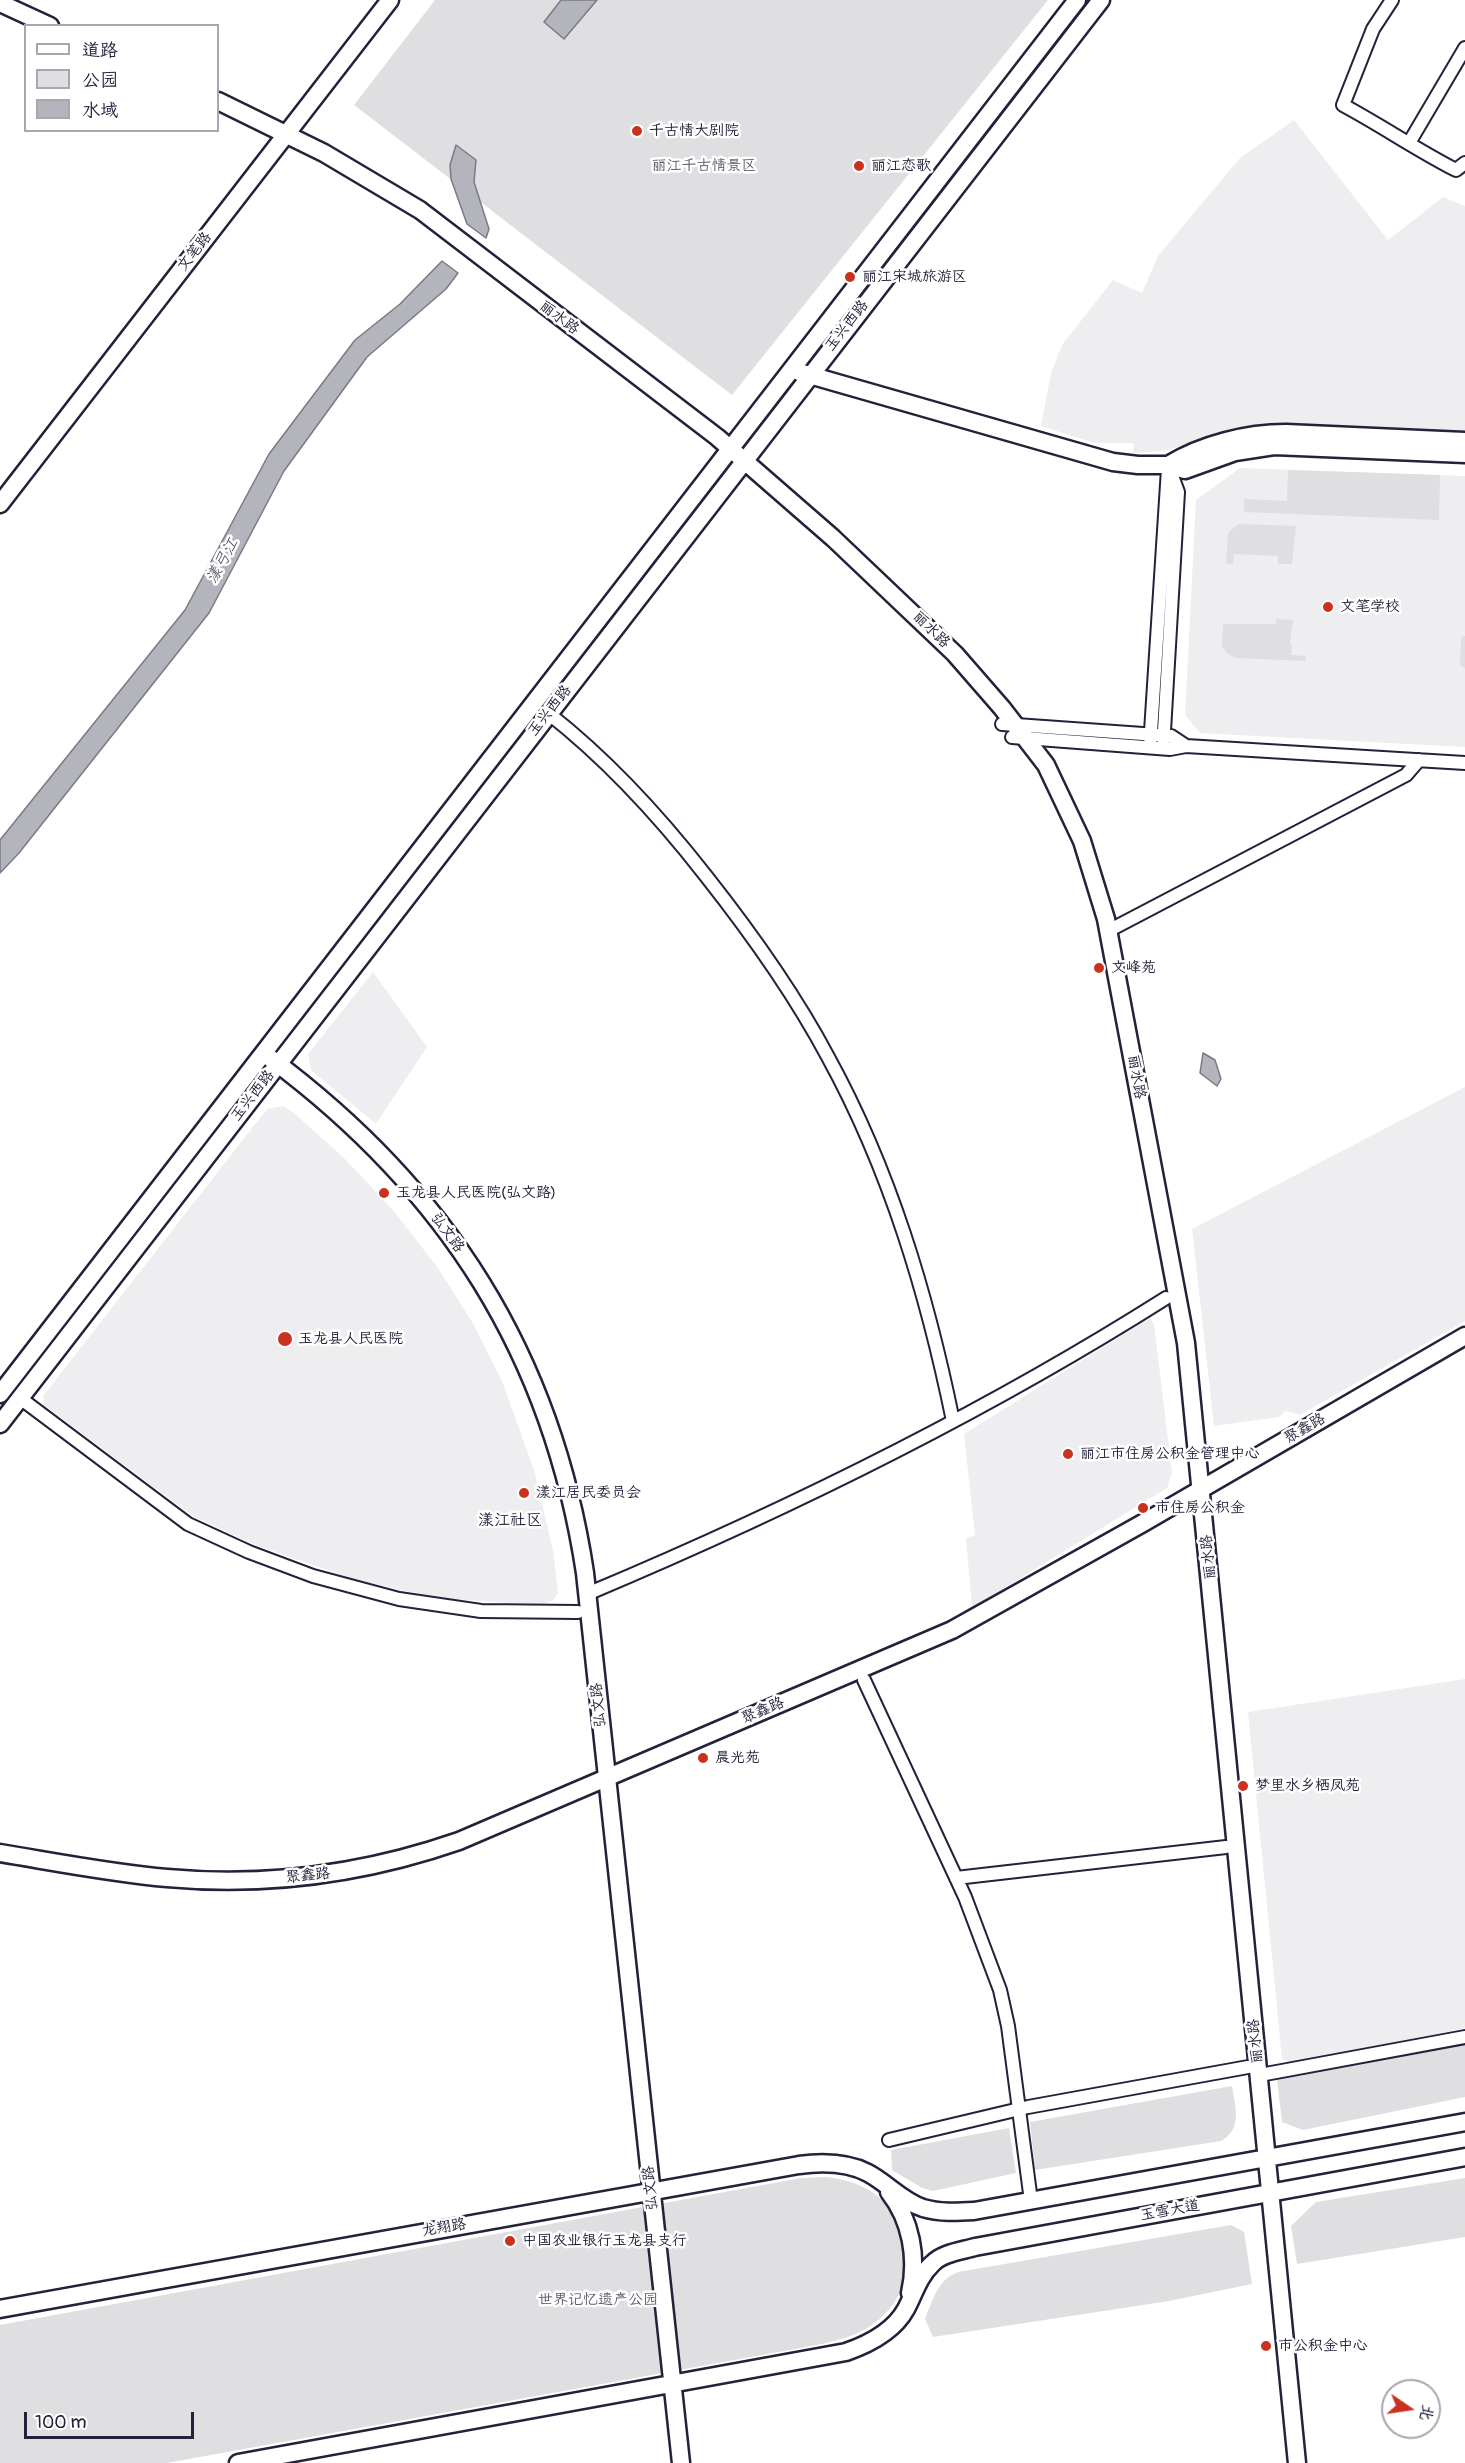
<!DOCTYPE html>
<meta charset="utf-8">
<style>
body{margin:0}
#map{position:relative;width:1465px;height:2463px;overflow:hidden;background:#fff;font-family:Pangolin,"LXGW WenKai TC",sans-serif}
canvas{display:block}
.legend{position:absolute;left:24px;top:24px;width:195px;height:108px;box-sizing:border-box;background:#fff;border:2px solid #a7a7b1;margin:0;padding:8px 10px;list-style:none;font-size:18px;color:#22223b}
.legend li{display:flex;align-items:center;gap:12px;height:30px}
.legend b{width:30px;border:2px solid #a7a7b1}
.north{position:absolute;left:1381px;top:2379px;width:60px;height:60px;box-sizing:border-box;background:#fff;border:2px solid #a7a7b1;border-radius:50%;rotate:103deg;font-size:16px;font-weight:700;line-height:24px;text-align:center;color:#22223b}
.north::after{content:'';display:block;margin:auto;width:21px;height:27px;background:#c8321e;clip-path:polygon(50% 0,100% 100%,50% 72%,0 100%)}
.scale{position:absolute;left:24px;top:2412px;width:170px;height:27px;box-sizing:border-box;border:3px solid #22223b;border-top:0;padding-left:8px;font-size:18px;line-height:21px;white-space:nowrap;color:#22223b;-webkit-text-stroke:4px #fff;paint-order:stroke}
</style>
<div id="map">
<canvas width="1465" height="2463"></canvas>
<ul class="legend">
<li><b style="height:8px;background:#fff"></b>道路</li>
<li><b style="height:16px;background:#dfdfe2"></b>公园</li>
<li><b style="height:16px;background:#b4b4bc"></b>水域</li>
</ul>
<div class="north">北</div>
<div class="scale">100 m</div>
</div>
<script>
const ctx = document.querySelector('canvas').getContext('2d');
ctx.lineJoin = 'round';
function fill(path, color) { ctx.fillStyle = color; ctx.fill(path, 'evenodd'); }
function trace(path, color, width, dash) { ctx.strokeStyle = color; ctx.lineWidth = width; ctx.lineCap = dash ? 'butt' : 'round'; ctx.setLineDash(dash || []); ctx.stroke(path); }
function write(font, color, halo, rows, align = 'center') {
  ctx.font = font + ' Pangolin,"LXGW WenKai TC",sans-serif'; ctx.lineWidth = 5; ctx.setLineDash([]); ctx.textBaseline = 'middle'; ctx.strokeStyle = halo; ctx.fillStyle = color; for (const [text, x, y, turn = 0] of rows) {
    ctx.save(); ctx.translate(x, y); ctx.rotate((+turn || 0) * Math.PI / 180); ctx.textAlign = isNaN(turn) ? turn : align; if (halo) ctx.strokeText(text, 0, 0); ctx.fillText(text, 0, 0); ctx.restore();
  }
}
const built = new Path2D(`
 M1294,120L1388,240L1443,197L1465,206V433L1257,424L1164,451L1133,453L1134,443H1094L1041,426L1051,373L1062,345L1113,280L1142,293L1158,256L1240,158Z
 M1240,468L1465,476V747L1200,733L1185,715L1196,500Z
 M373,972L427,1047L376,1124L311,1070L308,1054Z
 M1465,1087V1321L1300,1415L1286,1411L1279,1417L1214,1426L1192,1229Z
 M283,1106L294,1113L343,1157L393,1210L438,1268L474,1325L502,1381L534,1470L553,1550L558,1593L554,1600L543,1604L509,1603L455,1599L404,1591L347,1577L253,1544L193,1516L44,1405L43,1396L267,1109Z
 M1150,1318L1154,1324L1172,1473L1167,1488L972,1608L966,1538L975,1535L964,1434Z
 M1465,1679V2028L1291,2063L1282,2059L1248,1712Z`);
const green = new Path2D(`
 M435,0H1048L732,395L354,105Z
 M1288,470L1440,475L1439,520L1244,512V499L1287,501Z
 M1238,524L1296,526L1292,564H1278V556L1234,554L1233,564H1226L1228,533Z
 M1276,619L1293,620L1290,644H1292L1291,655L1306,656V661L1236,658L1228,654L1222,647L1223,624H1276Z
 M1463,636H1465V668L1460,665L1461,639Z
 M1465,2044V2097L1303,2130L1282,2122L1277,2079Z
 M1232,2086C1235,2106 1243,2129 1221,2141L1035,2170L1030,2122Z
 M1009,2128L1016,2173L933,2191L922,2188L892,2170L891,2150Z
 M825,2177C844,2179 860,2183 876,2195C892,2207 898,2221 903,2241C904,2248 907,2256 907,2263C908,2285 893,2309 876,2322C859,2336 838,2340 817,2345L167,2463H0V2325L801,2178Z
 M1465,2178V2237L1297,2264L1291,2226L1316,2202Z
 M1231,2225L1244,2232L1252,2284L1169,2301L933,2337L925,2319C933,2300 937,2280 958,2272Z`);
const water = new Path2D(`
 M561,0H597L564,39L544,22Z
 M456,145L476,160L474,182L489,229L486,238L467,224L451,179L450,165Z
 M442,261L458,273L446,289L367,357L284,471L209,613L19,853L0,873V840L185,610L269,454L355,340L400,304Z
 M1203,1053L1215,1060L1221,1079L1217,1086L1200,1073Z`);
const street = new Path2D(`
 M1392,0L1373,29L1343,105C1382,126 1417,150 1456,170L1465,163
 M1409,143L1465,48
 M548,713C608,760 660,817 706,876C751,933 794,993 828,1057C890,1170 927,1294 953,1421
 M1002,724L1171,736L1186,746
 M1012,737L1170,749L1186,746L1465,763
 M1150,747L1168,469
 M1163,748L1178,492L1168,465
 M1108,931L1406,775L1419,760
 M20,1398L188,1524L249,1552L313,1576L399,1599L481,1611L578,1612
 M587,1594C787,1510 983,1414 1166,1298
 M864,1680L965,1897L1000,1990L1008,2026L1031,2201
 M956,1878L1226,1847
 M1260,2075L1465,2037
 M889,2140L1028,2107L1248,2067`);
const secondary = new Path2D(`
 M0,3L50,26
 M218,101L324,153L420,210L717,437L833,538L955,654L1002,708L1046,765L1082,841L1106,919L1186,1343L1297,2463
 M799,372L1113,462L1138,465H1168L1185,470L1235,452L1274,446L1465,454
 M1168,465C1202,444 1247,433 1286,433L1465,441
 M0,504L390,0
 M270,1058C447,1190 552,1354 585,1573L681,2463
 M0,1394L1077,0
 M0,1424L1101,0
 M0,1853C55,1862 111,1873 167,1878C267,1887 364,1874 459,1841L952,1630L1143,1523L1465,1336
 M889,2192C911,2220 918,2258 910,2293
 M0,2309L799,2165C822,2162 847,2162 868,2173C887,2183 902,2201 923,2208C940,2213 957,2212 974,2211L1465,2122
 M238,2463L846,2352C869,2344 894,2331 906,2309C914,2294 919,2276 932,2264C942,2253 961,2251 975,2247L1465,2157`);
const markers = [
 [637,131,6,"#c8321e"],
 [859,166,6,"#c8321e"],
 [850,277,6,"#c8321e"],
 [1328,607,6,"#c8321e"],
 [1099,968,6,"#c8321e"],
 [384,1193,6,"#c8321e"],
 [285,1339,8,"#c8321e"],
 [1068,1454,6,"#c8321e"],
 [524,1493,6,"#c8321e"],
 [1143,1508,6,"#c8321e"],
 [703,1758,6,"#c8321e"],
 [1243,1786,6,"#c8321e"],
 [510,2241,6,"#c8321e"],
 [1266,2346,6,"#c8321e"]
];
const poiNames = [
 ["千古情大剧院",649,131],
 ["丽江恋歌",871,166],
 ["丽江宋城旅游区",862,277],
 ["文笔学校",1340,607],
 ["文峰苑",1111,968],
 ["玉龙县人民医院(弘文路)",396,1193],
 ["玉龙县人民医院",298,1339],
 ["丽江市住房公积金管理中心",1080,1454],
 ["漾江居民委员会",536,1493],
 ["市住房公积金",1155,1508],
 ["晨光苑",715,1758],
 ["梦里水乡栖凤苑",1255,1786],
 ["中国农业银行玉龙县支行",522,2241],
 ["市公积金中心",1278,2346]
];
const parkNames = [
 ["丽江千古情景区",704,166],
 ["世界记忆遗产公园",598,2300]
];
const streetNames = [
 ["文笔路",195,252,-52],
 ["丽水路",559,318,37],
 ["玉兴西路",847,326,-52],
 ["丽水路",931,630,44],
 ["玉兴西路",550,711,-52],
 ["丽水路",1136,1077,80],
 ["玉兴西路",253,1096,-52],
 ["弘文路",447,1233,53],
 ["聚鑫路",1305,1429,-30],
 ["丽水路",1209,1557,-96],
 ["弘文路",599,1705,-96],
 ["聚鑫路",763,1711,-23],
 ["聚鑫路",308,1876,-6],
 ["丽水路",1256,2041,-96],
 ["弘文路",651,2188,-96],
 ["玉雪大道",1170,2211,-10],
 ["龙翔路",444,2228,-10]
];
const waterNames = [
 ["漾弓江",223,561,-61]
];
const neighbourhoodNames = [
 ["漾江社区",510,1521]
];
fill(built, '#eeeef1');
fill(green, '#dfdfe2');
fill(water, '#b4b4bc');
trace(water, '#7a7a88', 1.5);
trace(street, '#22223b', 16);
trace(secondary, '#22223b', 21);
trace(street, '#fff', 12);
trace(secondary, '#fff', 16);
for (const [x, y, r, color] of markers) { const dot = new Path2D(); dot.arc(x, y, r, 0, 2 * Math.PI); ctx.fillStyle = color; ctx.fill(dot); trace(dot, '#fff', 2); }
write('15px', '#22223b', '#fff', poiNames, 'left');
write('15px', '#5b5b6d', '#fff', parkNames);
write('15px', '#22223b', '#fff', streetNames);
write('italic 16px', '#5c5c6f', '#fff', waterNames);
write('16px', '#22223b', '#fff', neighbourhoodNames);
</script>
